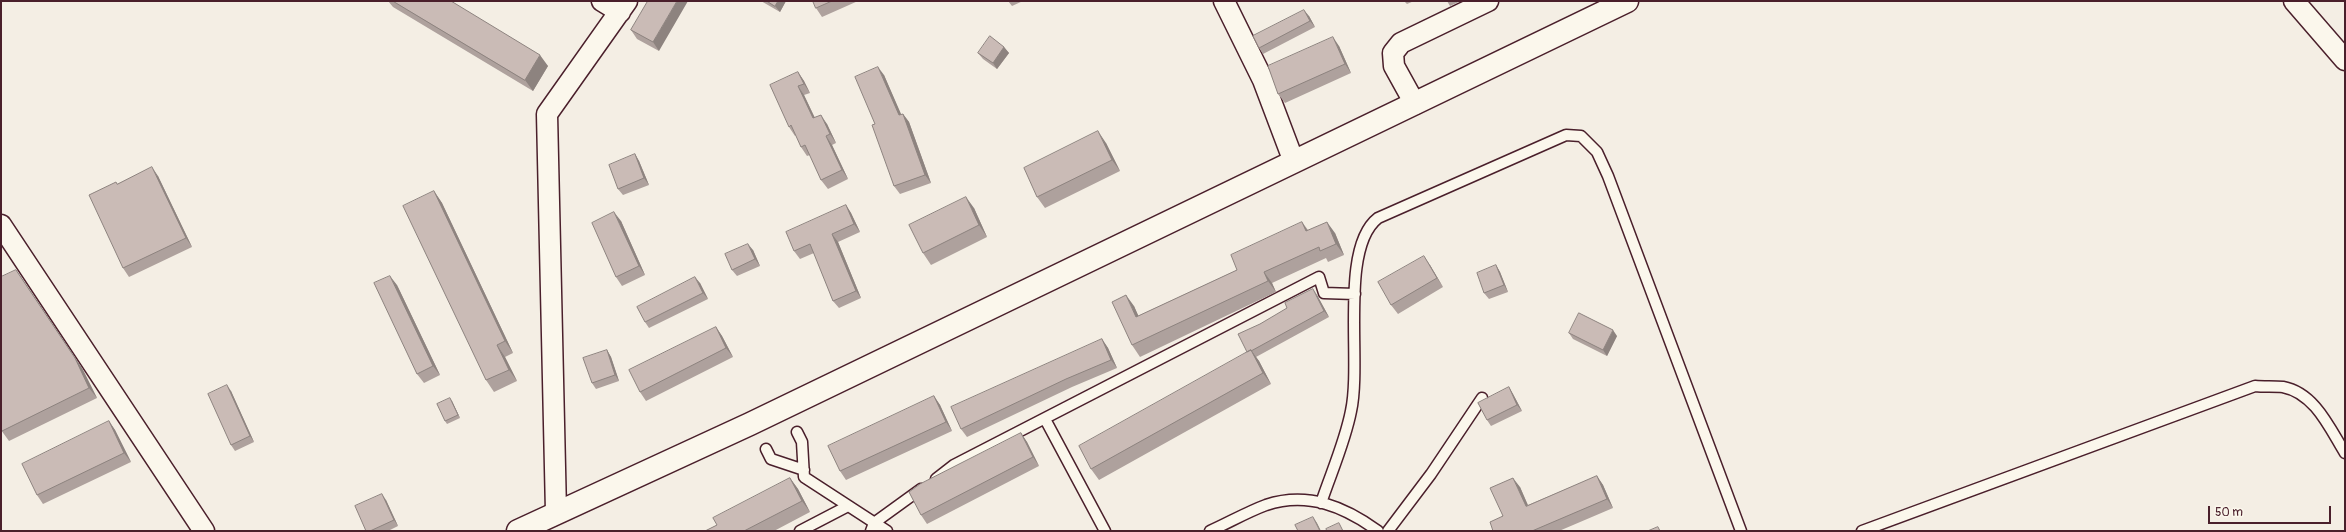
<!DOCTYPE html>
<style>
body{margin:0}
#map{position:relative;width:2346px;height:532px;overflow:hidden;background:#f4eee4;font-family:Pangolin,sans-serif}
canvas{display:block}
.frame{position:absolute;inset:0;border:2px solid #4a1f2b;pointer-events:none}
.scale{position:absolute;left:2208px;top:506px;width:123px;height:18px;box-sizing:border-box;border:2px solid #4a1f2b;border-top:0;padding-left:5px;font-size:12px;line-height:14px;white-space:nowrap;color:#4a1f2b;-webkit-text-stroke:3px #fbf7ec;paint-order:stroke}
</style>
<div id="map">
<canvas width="2346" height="532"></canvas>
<div class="frame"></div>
<div class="scale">50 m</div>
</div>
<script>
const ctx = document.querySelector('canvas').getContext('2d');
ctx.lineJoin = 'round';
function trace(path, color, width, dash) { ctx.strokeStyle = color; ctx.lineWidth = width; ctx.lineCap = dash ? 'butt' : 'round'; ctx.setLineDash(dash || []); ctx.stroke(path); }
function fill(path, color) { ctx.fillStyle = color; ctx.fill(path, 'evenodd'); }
const lane = new Path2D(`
 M1045,419L1105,531
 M797,432L802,442L804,477L887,531
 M766,449L771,459L804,470
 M936,479L954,465L1319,277L1324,293L1355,294
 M1321,503C1331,473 1345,442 1351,411C1362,361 1339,248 1378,218L1566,135L1581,136L1597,152L1608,176L1741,531
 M800,531L848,506
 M871,531L874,523L921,489
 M1210,531C1228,523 1247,512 1266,505C1308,491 1345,507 1378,531
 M1388,531L1431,474L1482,398
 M1862,531L2255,386C2264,387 2274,386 2283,387C2315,393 2330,429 2345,453`);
const street = new Path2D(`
 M602,1L620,12
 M1224,1L1263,80L1294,162
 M2294,1L2345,60
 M1415,104L1394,66L1393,53L1401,43L1488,1
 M1,225L204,531
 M556,512L547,114L627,1`);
const secondary = new Path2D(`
 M518,531L750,424L1627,1`);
const wall = new Path2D(`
 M388,1H451L548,66L533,91L393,7Z
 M648,1L659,51L637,39L631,30Z
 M761,1H786L780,12Z
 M813,1H858L822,17L816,8Z
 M1008,1H1023L1012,6Z
 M1404,1H1414L1407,4Z
 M1447,1H1461L1450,6Z
 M1309,16L1315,27L1263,54L1259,48Z
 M1339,46L1351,73L1285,103L1278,94Z
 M1004,47L1009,53L997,69L983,59L978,53Z
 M798,72L804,81L810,93L804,95L815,118L827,124L836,143L832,145L848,179L828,189L821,180L810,155L807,156L801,147L796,135L795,136L789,127Z
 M884,75L901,115L903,114L909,122L931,183L900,194L894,186L875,124Z
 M1106,143L1120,171L1045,208L1037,197Z
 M635,154L639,161L649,185L623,195L618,189Z
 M158,176L192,247L129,277L123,268L117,184Z
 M434,191L442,203L513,353L505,357L517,381L494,392L486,380Z
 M846,205L851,213L860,232L838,242L861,298L839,308L833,301L814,253L800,259L794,251Z
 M974,208L987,237L931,265L923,253Z
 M621,221L645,275L622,286L616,277Z
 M1302,222L1308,230L1335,233L1344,255L1328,262L1326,258L1272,283L1276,292L1140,357L1132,345L1134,306L1138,316L1237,270Z
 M753,250L760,266L737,276L732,270Z
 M1430,265L1443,287L1398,314L1391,305Z
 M1496,265L1500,272L1508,292L1489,299L1484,293Z
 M16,270L82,368L97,398L9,441L1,430Z
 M700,283L708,299L649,328L645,322Z
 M397,285L440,375L424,383L417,374Z
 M1317,295L1329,317L1256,357L1259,361L1271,384L1099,480L1091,469L1247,352L1260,324Z
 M716,327L722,336L733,357L646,401L640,392Z
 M1569,333L1617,336L1607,356L1573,339Z
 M1102,339L1108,348L1117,368L1072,387L967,437L961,429Z
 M607,350L611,357L619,381L596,389L592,383Z
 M1509,387L1513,394L1522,411L1491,426L1487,420Z
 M231,391L254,442L235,451L231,445Z
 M934,396L940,405L952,431L846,480L840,471Z
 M452,401L460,418L447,424L445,421Z
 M109,421L115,430L131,462L43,504L37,495Z
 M1021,433L1027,442L1039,466L927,524L921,515Z
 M1597,476L1603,485L1613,508L1559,531H1493L1520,487L1528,505Z
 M790,478L798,489L810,512L774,531H705L717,525Z
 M386,500L398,526L388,531H366Z`);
const shadedWall = new Path2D(`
 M677,1H688L659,51L653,42Z
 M778,1H786L780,12L775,6Z
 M1304,10L1309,16L1315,27L1310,21Z
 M1333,37L1339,46L1351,73L1345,64Z
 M1004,47L1009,53L997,69L993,63Z
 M540,55L548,66L533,91L525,80Z
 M878,67L884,75L905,123L899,115Z
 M798,72L804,81L810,93L804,84Z
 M798,86L804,95L819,127L813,118Z
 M903,114L909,122L931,183L925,175Z
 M821,115L827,124L836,143L830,134Z
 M1098,131L1106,143L1120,171L1112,160Z
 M826,136L832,145L848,179L842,170Z
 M635,154L639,161L649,185L644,178Z
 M152,167L158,176L192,247L186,238Z
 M434,191L442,203L513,353L505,341Z
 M966,197L974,208L987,237L979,225Z
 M846,205L851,213L860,232L854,224Z
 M614,212L621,221L645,275L639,266Z
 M1302,222L1309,233L1306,231Z
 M1327,222L1335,233L1344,255L1336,244Z
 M832,234L838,242L861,298L856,291Z
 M748,244L753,250L760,266L755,259Z
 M1424,256L1430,265L1443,287L1437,278Z
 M1496,265L1500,272L1508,292L1504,285Z
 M16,270L82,368L97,398L89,388Z
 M1264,272L1272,283L1276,292L1268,281Z
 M390,276L397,285L440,375L433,366Z
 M695,277L700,283L708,299L703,293Z
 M1313,289L1317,295L1329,317L1324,311Z
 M1126,295L1134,306L1144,328L1136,317Z
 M716,327L722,336L733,357L726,348Z
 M1613,330L1617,336L1607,356L1603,350Z
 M1102,339L1108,348L1117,368L1111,360Z
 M497,345L505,357L517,381L509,370Z
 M607,350L611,357L619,381L615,375Z
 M1251,350L1259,361L1271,384L1263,373Z
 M227,385L231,391L254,442L250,436Z
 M1509,387L1513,394L1522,411L1517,405Z
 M934,396L940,405L952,431L946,422Z
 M450,398L452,401L460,418L458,415Z
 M109,421L115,430L131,462L124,453Z
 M1021,433L1027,442L1039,466L1033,457Z
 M1597,476L1603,485L1613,508L1607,499Z
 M790,478L798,489L810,512L802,501Z
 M1513,478L1520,487L1532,515L1526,506Z
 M382,494L386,500L398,526L394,520Z
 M1313,517L1317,523L1321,531H1320Z`);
const building = new Path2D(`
 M393,1H451L540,55L525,80Z
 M648,1H677L653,42L631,30Z
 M767,1H778L775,6Z
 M813,1H832L816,8Z
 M1304,10L1310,21L1259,48L1253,36Z
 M990,36L1004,47L993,63L978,53Z
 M1333,37L1345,64L1278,94L1268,66Z
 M878,67L899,115L903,114L925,175L894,186L872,125L875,124L855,77Z
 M798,72L804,84L798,86L813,118L821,115L830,134L826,136L842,170L821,180L805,145L801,147L791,125L789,127L770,85Z
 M1098,131L1112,160L1037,197L1024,168Z
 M635,154L644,178L618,189L609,165Z
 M152,167L186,238L123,268L89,195L116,182L117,184Z
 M434,191L505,341L497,345L509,370L486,380L403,206Z
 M966,197L979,225L923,253L909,225Z
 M846,205L854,224L832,234L856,291L833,301L810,244L794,251L786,232Z
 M614,212L639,266L616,277L592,223Z
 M1302,222L1306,231L1327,222L1336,244L1320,251L1319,247L1264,272L1268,281L1132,345L1112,302L1126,295L1136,317L1237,270L1231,255Z
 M748,244L755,259L732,270L725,254Z
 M1424,256L1437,278L1391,305L1378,282Z
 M1496,265L1504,285L1484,293L1477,273Z
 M16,270L75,358L89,388L2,431L1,430V277Z
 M390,276L433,366L417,374L374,283Z
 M695,277L703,293L645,322L637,307Z
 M1313,289L1324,311L1251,351V350L1247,352L1238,334L1260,324L1287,308L1285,303Z
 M1579,313L1613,330L1603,350L1569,333Z
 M716,327L726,348L640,392L629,370Z
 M1102,339L1111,360L1066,379L961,429L951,407Z
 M607,350L615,375L592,383L583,358Z
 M1251,350L1263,373L1091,469L1079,446Z
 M227,385L250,436L231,445L208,394Z
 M1509,387L1517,405L1487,420L1478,403Z
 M934,396L946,422L840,471L828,446Z
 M450,398L458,415L445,421L437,404Z
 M109,421L124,453L37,495L22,464Z
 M1021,433L1033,457L921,515L909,492L920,484Z
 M1597,476L1607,499L1532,531H1493L1490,522L1503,516L1490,488L1513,478L1526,506Z
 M790,478L802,501L744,531H705L717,525L713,518Z
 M382,494L394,520L370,531H366L355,506Z
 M1313,517L1320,531H1298L1295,525Z
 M1339,523L1343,531H1327L1326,529Z
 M1658,527L1660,531H1648Z`);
trace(lane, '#4a1f2b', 13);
trace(street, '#4a1f2b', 23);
trace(secondary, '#4a1f2b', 25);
trace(lane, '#fbf7ec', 10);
trace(street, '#fbf7ec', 20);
trace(secondary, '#fbf7ec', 22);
fill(wall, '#aea19d');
fill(shadedWall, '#8d837f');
fill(building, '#cabbb6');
trace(building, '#8d837f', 1);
</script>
